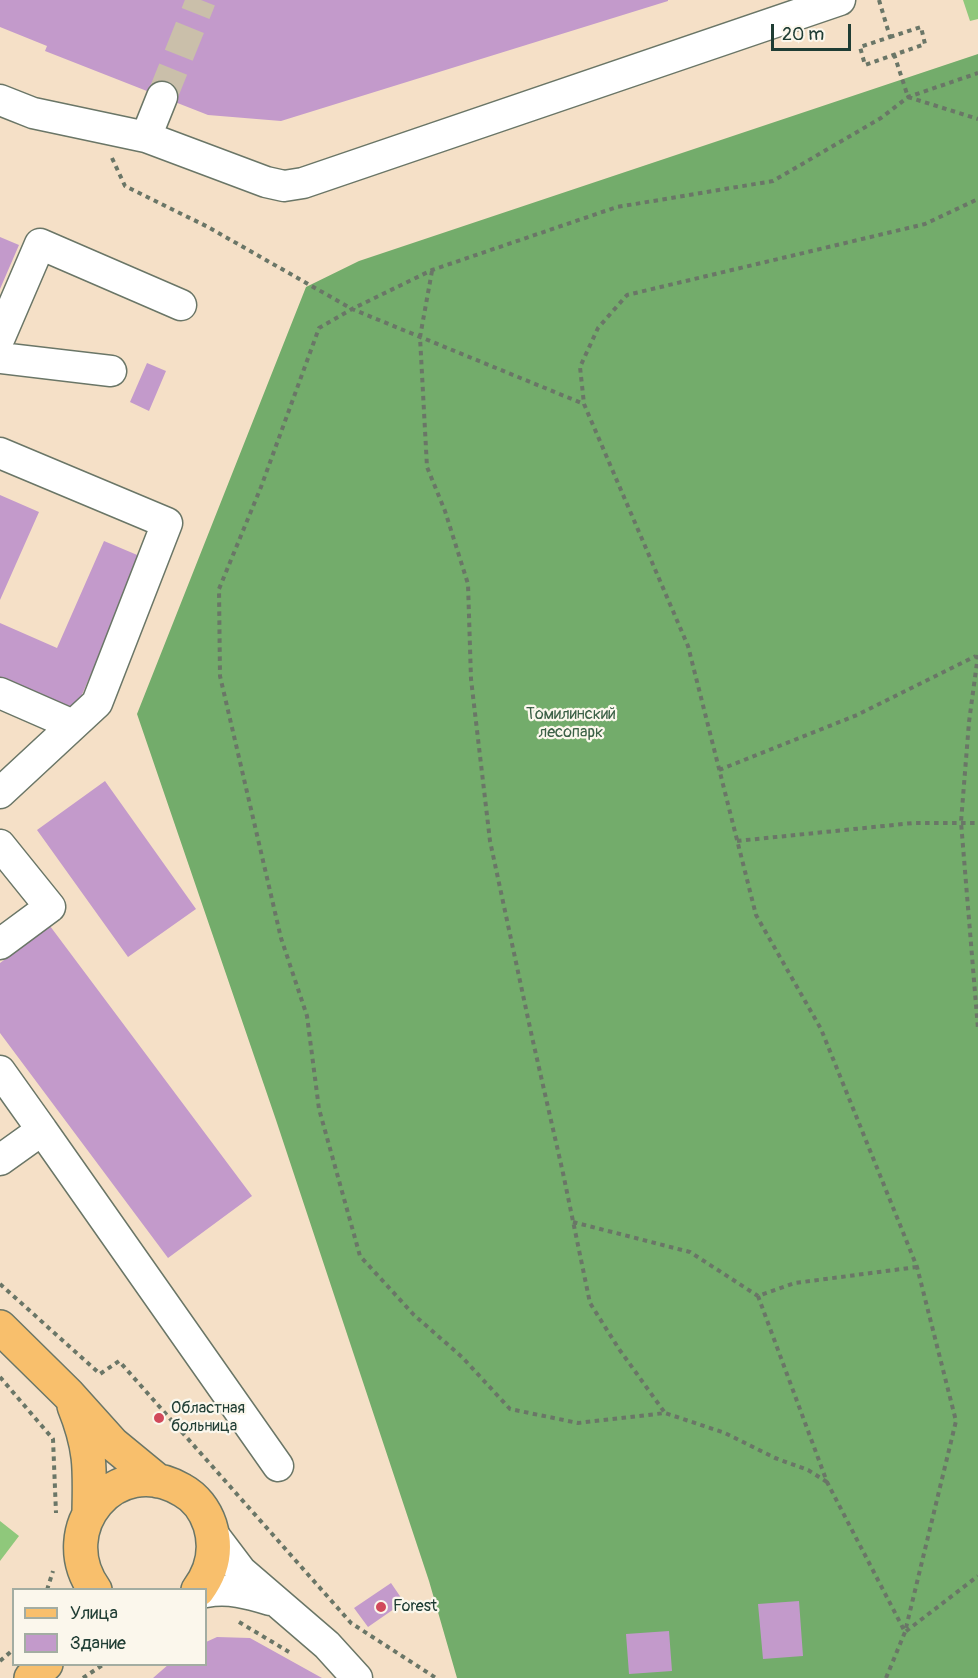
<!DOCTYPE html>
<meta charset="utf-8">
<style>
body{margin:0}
#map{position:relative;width:978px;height:1678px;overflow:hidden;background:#f5e0c7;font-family:Pangolin,sans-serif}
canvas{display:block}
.legend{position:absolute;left:12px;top:1588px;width:195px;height:78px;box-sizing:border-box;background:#fbf7ec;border:2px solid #a3ada2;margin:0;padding:8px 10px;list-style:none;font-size:18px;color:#1f3d34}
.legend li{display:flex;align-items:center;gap:12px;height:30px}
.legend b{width:30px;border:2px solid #a3ada2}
.scale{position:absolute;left:771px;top:24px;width:80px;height:27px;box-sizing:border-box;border:3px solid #1f3d34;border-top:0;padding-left:8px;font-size:18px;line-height:21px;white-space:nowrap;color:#1f3d34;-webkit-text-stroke:4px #fbf7ec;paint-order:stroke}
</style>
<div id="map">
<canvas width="978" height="1678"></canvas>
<ul class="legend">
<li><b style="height:8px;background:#f8bf6c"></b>Улица</li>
<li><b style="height:16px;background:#c39acb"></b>Здание</li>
</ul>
<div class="scale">20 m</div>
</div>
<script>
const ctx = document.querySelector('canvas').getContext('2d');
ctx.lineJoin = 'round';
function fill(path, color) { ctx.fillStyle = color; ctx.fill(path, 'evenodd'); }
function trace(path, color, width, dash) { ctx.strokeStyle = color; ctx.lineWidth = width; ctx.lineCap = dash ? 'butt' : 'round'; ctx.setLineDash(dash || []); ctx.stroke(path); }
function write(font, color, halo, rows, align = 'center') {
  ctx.font = font + ' Pangolin,sans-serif'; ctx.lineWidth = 4.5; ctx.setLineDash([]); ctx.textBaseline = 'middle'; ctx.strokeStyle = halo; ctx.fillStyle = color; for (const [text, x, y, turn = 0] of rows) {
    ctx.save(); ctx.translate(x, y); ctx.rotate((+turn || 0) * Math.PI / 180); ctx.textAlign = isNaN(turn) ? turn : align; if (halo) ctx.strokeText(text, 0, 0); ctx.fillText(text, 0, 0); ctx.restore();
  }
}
const green = new Path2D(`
 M963,0H978V19L970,21Z
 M0,1521L19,1536L0,1561Z`);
const forest = new Path2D(`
 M978,54V1678H457L429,1581L276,1120L137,714L306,287L359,261Z`);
const building = new Path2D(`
 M0,0H668V1L281,121L208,115L45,51L47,46L0,27Z
 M0,237L19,245L0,289Z
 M147,363L166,371L149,411L130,402Z
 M0,495L39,512L0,600Z
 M104,541L142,557L74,713L0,680V623L57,648Z
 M105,781L196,909L128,957L37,830Z
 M50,926L252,1196L168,1258L0,1033V963Z
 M391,1583L404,1602L368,1627L354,1608Z
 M799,1601L803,1656L763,1659L758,1604Z
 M669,1631L672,1671L629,1674L626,1634Z
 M217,1637L250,1638L322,1678H153L169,1664H206V1642Z`);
const minorTunnel = new Path2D(`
 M162,97L201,0`);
const path = new Path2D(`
 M879,0L890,37L860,47L865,65L925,44L921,27L890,37
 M894,54L908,97L978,119
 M112,158L125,186L208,227L352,309L584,404
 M432,271L420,337L427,467L445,511L468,584L471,679L490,841L532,1037L563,1173L590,1303L619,1349L665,1413
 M978,655L969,722L961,822L978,1029
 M719,770L857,715L976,656
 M737,841L913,823H978
 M573,1222L690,1252L758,1296
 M917,1267L795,1283L758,1296L827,1482L905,1632L978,1576
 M0,1284L100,1374L119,1361L351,1623L436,1678
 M0,1377L53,1439L56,1513
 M827,1482L808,1470L775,1458L725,1433L665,1413L578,1423L510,1409L462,1357L414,1315L360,1256L319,1109L307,1016L281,938L220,676L219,589L261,487L319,328L352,309L432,270L617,207L773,181L881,118L908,97L978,73
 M47,1590L53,1571
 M239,1622L289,1652
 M0,1661L14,1649
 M83,1678L104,1664
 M886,1678L905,1632L956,1421L917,1267L821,1029L756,915L688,646L584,404L580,367L598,328L627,295L925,224L978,199`);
const minor = new Path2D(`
 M0,100L33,113L146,137L162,97
 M146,137L266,182L284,186L303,183L840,0
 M0,337L40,244L181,305
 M0,358L111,371
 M0,453L167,523L97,703L0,793
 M0,693L73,725
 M0,845L50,907L0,944
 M0,1071L42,1130
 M0,1160L42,1130L278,1466
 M213,1534L241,1571L327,1645L357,1678
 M206,1592C228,1588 248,1593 270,1600`);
const major = new Path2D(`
 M0,1327L68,1394L113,1444L158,1481
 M74,1406C91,1448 90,1469 89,1512
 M95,1590C51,1529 116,1451 182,1490C195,1497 205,1510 210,1525C217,1548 213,1570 198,1590
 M31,1678L46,1664`);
const markers = [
 [159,1418,6,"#d1495b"],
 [381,1607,6,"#d1495b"]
];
const parkNames = [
 ["Томилинский",571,715],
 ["лесопарк",571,733]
];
const poiNames = [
 ["Областная",171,1409],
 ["больница",171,1427],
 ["Forest",393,1607]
];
fill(green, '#8fc87b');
fill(forest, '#73ac6b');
fill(building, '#c39acb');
trace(minorTunnel, '#cabfaa', 30, [30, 15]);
trace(minor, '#6a7667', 33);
trace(major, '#6a7667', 36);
trace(path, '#6a7667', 4, [4.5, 4.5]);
trace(minor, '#fff', 30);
trace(major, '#f8bf6c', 33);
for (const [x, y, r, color] of markers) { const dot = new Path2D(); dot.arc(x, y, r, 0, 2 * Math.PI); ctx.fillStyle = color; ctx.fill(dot); trace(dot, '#fbf7ec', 2); }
write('16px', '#3b6046', '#fbf7ec', parkNames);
write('16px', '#1f3d34', '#fbf7ec', poiNames, 'left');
</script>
